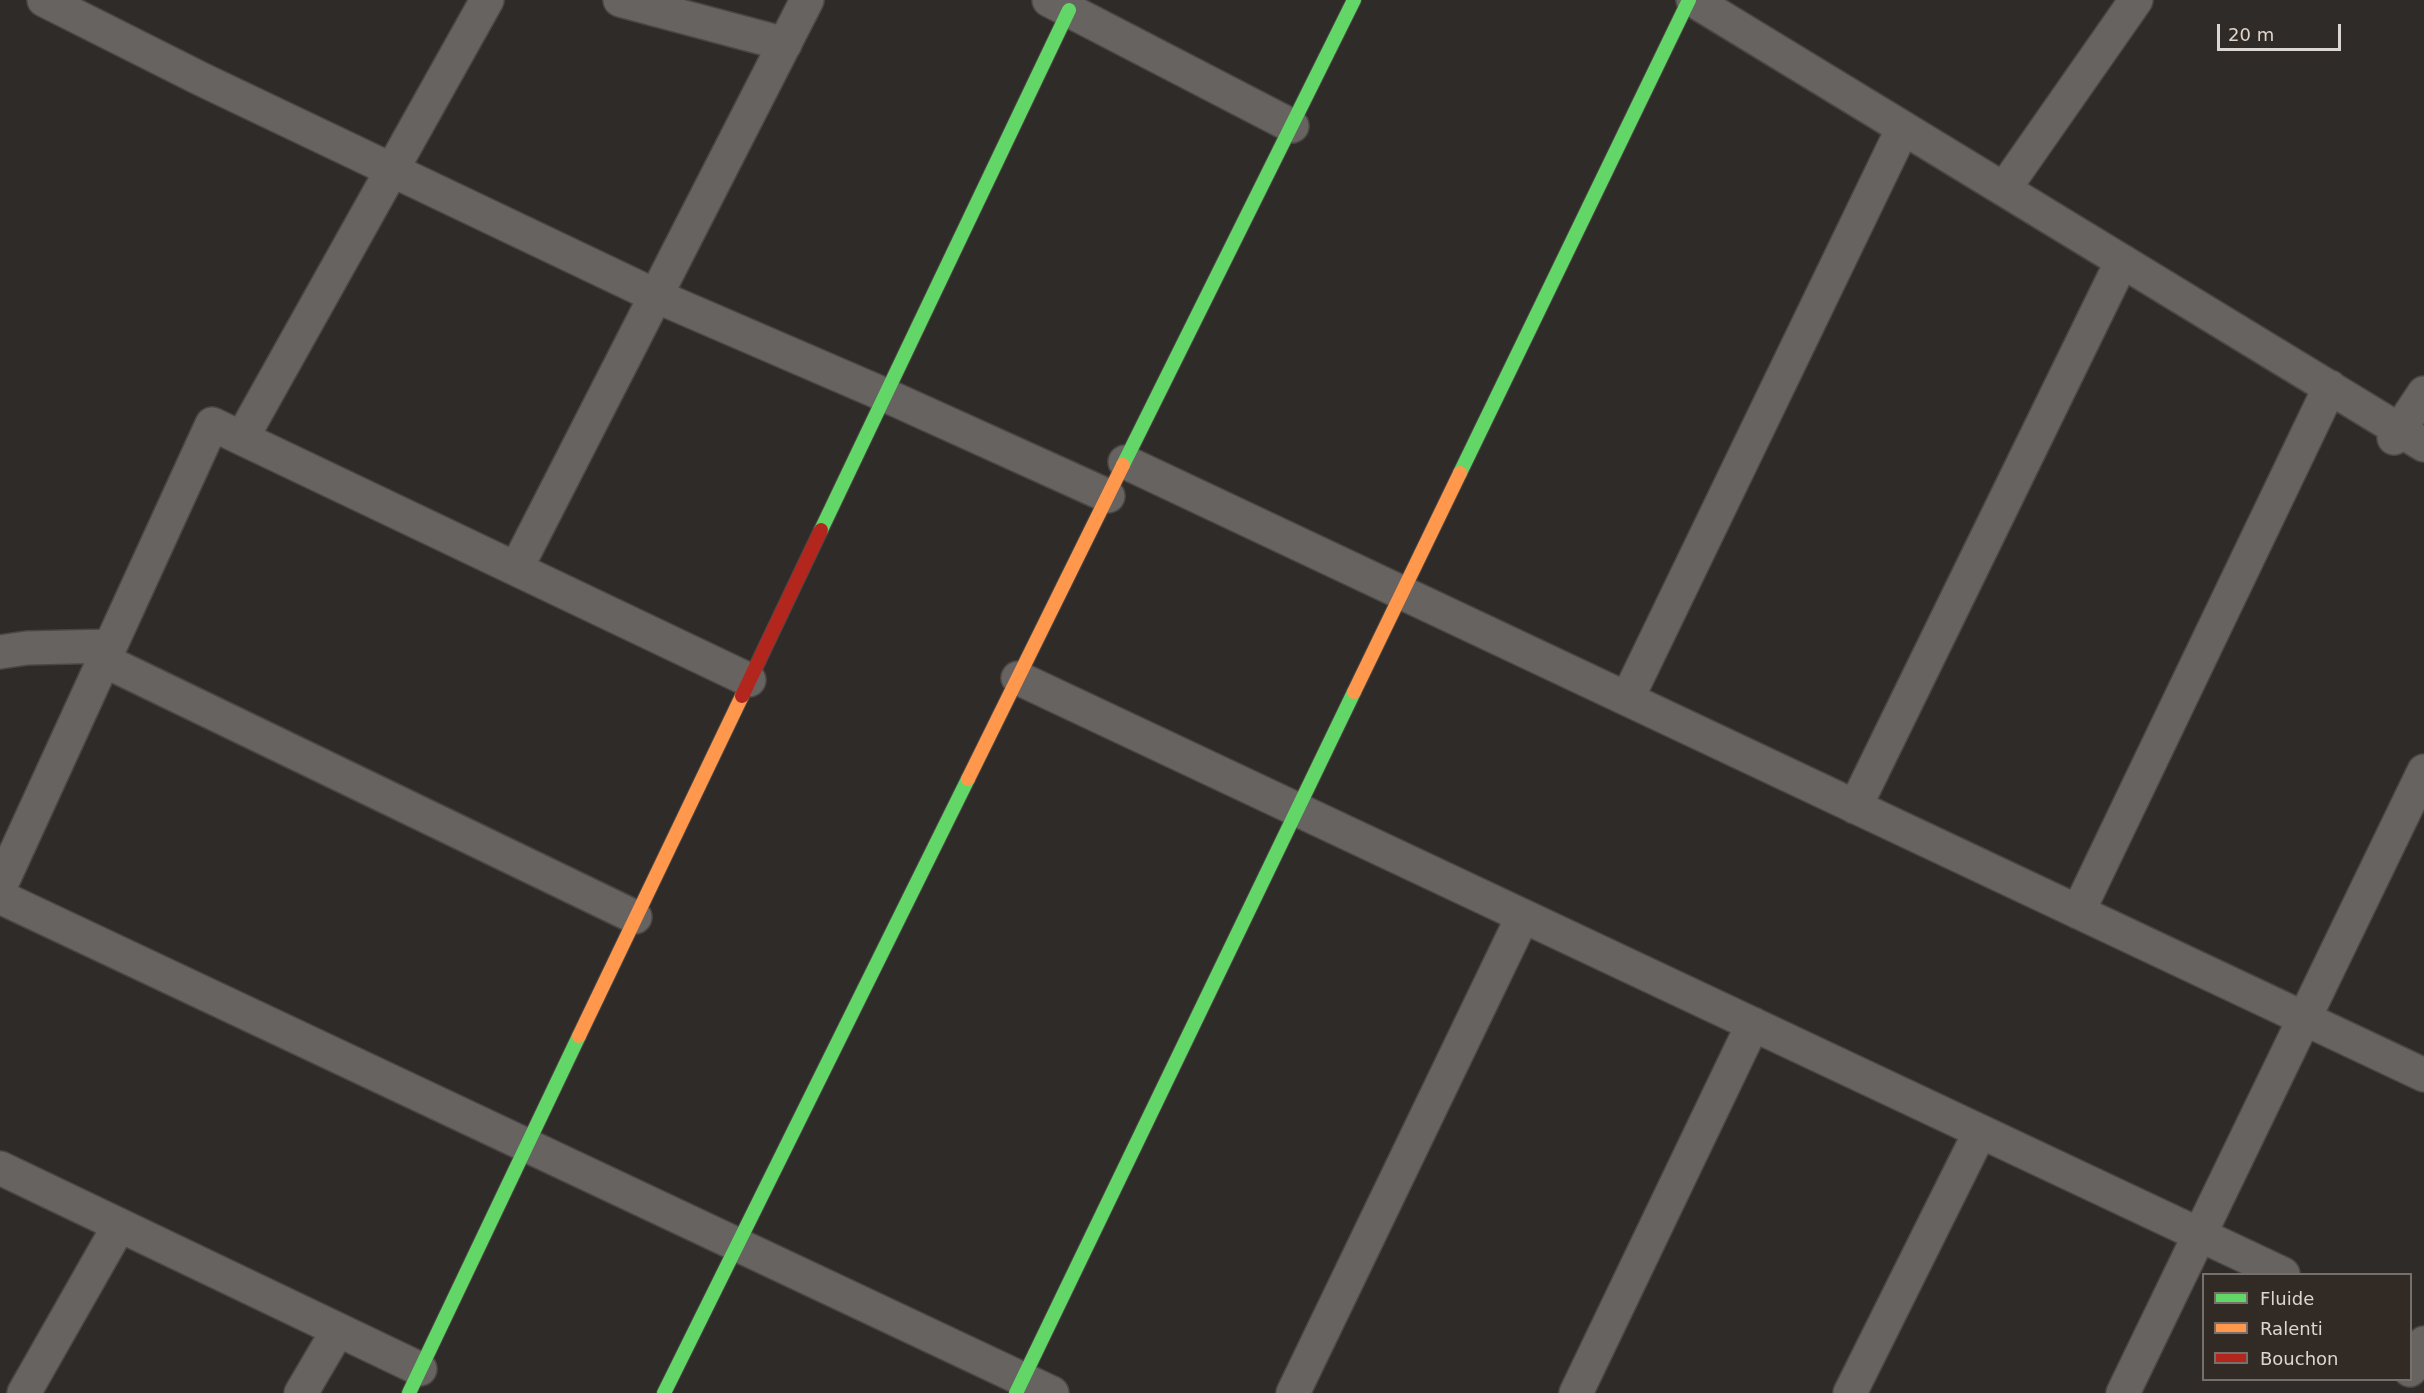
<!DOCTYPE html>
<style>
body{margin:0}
#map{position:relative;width:2424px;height:1393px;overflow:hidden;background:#2e2b28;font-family:"DejaVu Sans",sans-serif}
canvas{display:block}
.legend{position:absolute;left:2202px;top:1273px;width:210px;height:108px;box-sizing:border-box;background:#322a24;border:2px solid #766f6a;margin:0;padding:8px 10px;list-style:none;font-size:18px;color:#dcd6d2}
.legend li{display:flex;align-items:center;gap:12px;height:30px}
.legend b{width:30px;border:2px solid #766f6a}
.scale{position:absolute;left:2217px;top:24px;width:124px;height:27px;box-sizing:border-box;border:3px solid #dcd6d2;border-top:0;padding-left:8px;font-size:18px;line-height:21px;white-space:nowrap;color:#dcd6d2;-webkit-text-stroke:4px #322a24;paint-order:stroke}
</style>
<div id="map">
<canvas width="2424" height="1393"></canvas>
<ul class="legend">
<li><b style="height:8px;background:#63d668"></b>Fluide</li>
<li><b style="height:8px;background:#ff974d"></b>Ralenti</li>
<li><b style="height:8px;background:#b3261e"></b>Bouchon</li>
</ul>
<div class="scale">20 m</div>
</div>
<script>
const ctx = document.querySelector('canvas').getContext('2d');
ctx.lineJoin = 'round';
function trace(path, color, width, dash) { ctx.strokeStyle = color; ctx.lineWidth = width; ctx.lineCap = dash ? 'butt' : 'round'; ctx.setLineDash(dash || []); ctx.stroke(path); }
const street = new Path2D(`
 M44,0L201,79L656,296L885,395L1108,496
 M620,0L785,44
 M1049,0L1292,126
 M1693,0L2424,445
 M2004,189L2136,0
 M242,438L487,0
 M2394,438L2424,393
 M1125,462L2424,1075
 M516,569L807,0
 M0,652L27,648L110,646
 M103,660L635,917
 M1018,678L2283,1274
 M1627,699L1903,128
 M1855,807L2122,261
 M0,887L212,424L749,680
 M0,897L1052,1393
 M2078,912L2330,387
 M0,1168L420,1369
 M2410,1370L2424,1343
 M24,1393L119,1226
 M301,1393L338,1330
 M1293,1393L1523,916
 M1576,1393L1753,1024
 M1850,1393L1980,1132
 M2123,1393L2424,771`);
const fast = new Path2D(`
 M1123,465L1354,0
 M1460,473L1689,0
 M821,530L1069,10
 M409,1393L579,1036
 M664,1393L968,779
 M1016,1393L1354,692`);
const slow = new Path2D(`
 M1354,692L1460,473
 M968,779L1123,465
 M579,1036L742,696`);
const jam = new Path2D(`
 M742,696L821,530`);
trace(street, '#4a4643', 36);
trace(fast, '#4a4643', 16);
trace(slow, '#4a4643', 16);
trace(jam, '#4a4643', 16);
trace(street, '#666361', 33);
trace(fast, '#63d668', 14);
trace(slow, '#ff974d', 14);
trace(jam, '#b3261e', 14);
</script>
